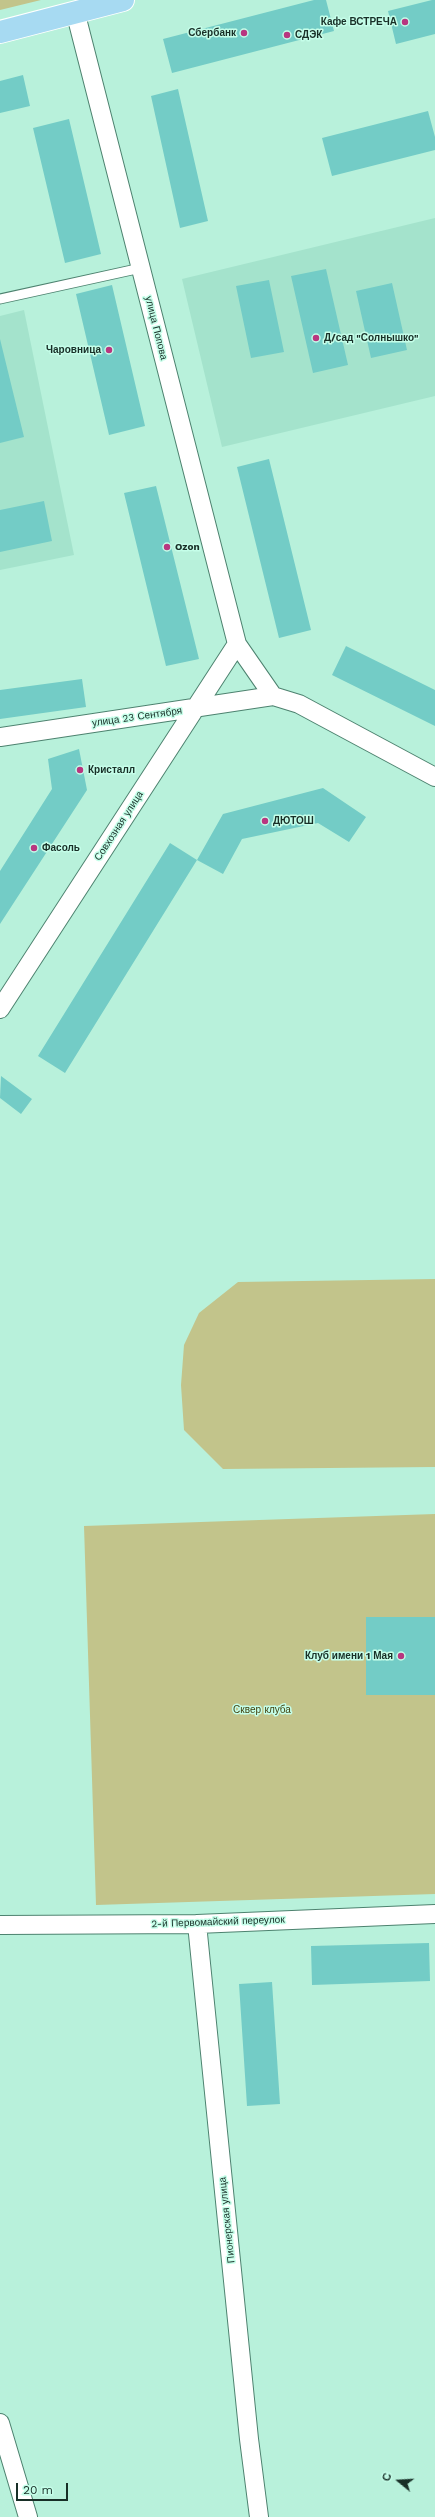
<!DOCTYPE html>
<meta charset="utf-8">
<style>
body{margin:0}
#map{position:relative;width:435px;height:2517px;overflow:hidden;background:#b8f1db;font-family:"Work Sans",sans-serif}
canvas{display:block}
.north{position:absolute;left:379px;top:2461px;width:40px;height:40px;-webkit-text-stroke:3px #c5fee9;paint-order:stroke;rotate:288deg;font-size:11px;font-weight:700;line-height:16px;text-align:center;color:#182f27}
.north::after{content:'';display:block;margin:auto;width:14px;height:18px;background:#182f27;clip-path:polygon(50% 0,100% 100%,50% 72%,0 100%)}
.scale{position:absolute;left:16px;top:2483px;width:52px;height:18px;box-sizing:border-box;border:2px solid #182f27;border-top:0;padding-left:5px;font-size:12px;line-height:14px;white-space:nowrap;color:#182f27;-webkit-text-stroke:3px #c5fee9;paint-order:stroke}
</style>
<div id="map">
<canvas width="435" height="2517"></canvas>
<div class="north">С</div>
<div class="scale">20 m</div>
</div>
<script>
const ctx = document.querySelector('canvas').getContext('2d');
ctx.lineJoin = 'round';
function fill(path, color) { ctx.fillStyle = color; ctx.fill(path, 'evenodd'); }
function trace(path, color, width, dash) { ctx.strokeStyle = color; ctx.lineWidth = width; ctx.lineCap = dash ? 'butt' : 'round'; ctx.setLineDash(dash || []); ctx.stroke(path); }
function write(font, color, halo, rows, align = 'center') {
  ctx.font = font + ' "Work Sans",sans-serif'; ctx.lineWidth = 3; ctx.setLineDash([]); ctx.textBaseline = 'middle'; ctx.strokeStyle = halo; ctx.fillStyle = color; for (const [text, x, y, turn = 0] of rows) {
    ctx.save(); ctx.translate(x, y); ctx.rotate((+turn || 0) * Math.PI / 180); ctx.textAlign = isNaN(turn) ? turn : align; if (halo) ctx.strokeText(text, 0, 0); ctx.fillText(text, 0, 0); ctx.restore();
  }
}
const built = new Path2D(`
 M435,218V396L222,447L182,279Z
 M24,310L74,555L0,570V316Z`);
const green = new Path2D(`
 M0,0H41L0,10Z
 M435,1279V1467L223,1469L184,1430L181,1385L184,1345L199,1313L238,1282Z
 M435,1514V1894L96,1905L84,1526Z`);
const building = new Path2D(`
 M314,0H326L334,31L172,73L163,39Z
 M432,0H435V34L396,44L388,11Z
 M23,75L30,106L0,113V81Z
 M178,89L208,221L180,228L151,96Z
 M428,111L435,137V150L332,176L322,138Z
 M69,119L101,254L65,263L33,128Z
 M326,269L348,365L313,373L291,276Z
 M269,280L284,352L251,358L236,286Z
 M392,283L407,350L371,358L356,291Z
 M112,285L145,426L109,435L76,294Z
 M0,339L24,437L0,443Z
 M269,459L311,630L279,638L237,467Z
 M156,486L199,659L166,666L124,493Z
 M44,501L52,541L0,552V510Z
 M346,646L435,690V726L332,675Z
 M82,679L86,707L0,719V690Z
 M79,749L87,790L0,924V871L52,789L48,759Z
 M323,788L366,817L349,842L318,823L242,839L223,874L197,860L223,814Z
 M170,843L197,860L65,1073L38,1056Z
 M1,1076L32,1099L21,1114L0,1098Z
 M366,1617H435V1695H366Z
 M429,1943L430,1981L312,1985L311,1946Z
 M272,1982L280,2104L247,2106L239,1984Z`);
const service = new Path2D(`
 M0,299L141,268`);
const minor = new Path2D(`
 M75,11L237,644L273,696
 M0,737L273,696L299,704L435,777
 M0,1009L237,644
 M197,1924L249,2439L259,2517
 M0,1925L197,1924L435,1914
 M0,2423L28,2517`);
const primary = new Path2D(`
 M0,32L123,0`);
const markers = [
 [405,22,4,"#b83680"],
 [244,33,4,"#b83680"],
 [287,35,4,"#b83680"],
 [316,338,4,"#b83680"],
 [109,350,4,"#b83680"],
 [167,547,4,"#b83680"],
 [80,770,4,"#b83680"],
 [265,821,4,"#b83680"],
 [34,848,4,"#b83680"],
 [401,1656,4,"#b83680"]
];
const poiNames = [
 ["Кафе ВСТРЕЧА",397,22,"right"],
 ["Сбербанк",236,33,"right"],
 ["СДЭК",295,35],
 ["Д/сад \"Солнышко\"",324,338],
 ["Чаровница",101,350,"right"],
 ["Ozon",175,547],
 ["Кристалл",88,770],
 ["ДЮТОШ",273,821],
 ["Фасоль",42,848],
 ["Клуб имени 1 Мая",393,1656,"right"]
];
const streetNames = [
 ["улица Попова",156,328,76],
 ["улица 23 Сентября",137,717,-8],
 ["Совхозная улица",119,826,-57],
 ["2-й Первомайский переулок",218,1922,-2],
 ["Пионерская улица",227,2220,-96]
];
const parkNames = [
 ["Сквер клуба",262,1710]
];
fill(built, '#a4e3cc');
fill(green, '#c2c48b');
fill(building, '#73ccc6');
trace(service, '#4d826f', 11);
trace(minor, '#4d826f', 20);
trace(primary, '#fff', 24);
trace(service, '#fff', 9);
trace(minor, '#fff', 18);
trace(primary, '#a7daf2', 22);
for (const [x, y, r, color] of markers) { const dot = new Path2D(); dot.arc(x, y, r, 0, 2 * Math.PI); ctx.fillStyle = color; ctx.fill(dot); trace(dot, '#c5fee9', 1.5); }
write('bold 10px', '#182f27', '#c5fee9', poiNames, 'left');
write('10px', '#182f27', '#c5fee9', streetNames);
write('10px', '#41410e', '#c5fee9', parkNames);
</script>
